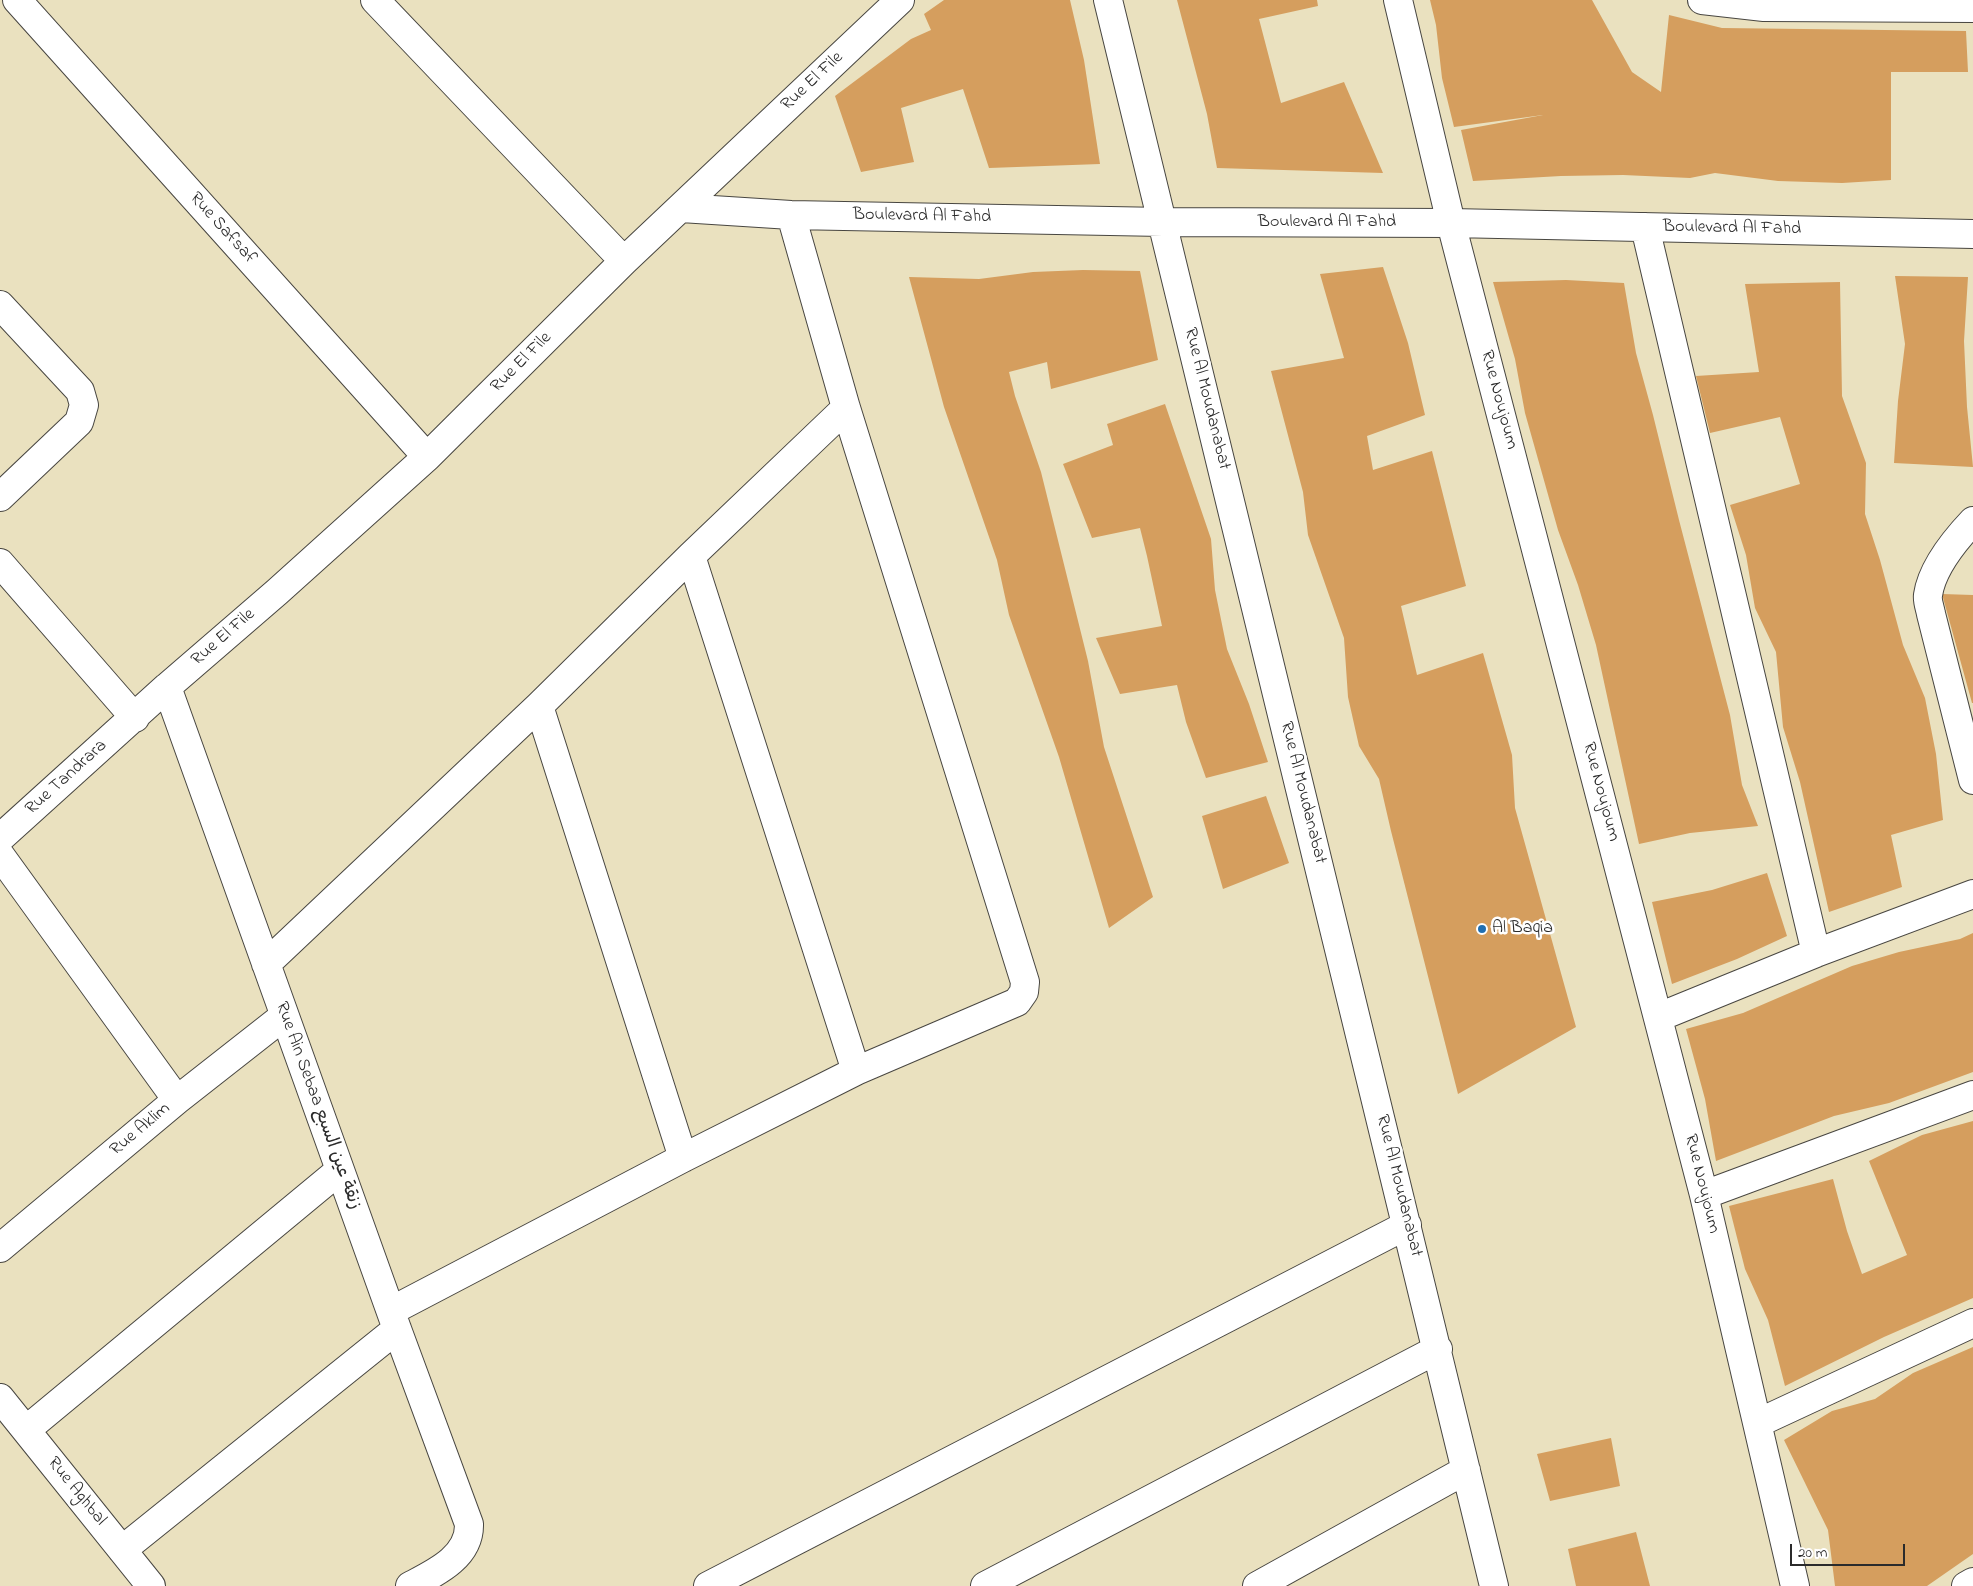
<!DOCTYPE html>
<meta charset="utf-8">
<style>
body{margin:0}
#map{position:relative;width:1973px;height:1586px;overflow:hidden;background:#eae1bf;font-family:"Indie Flower",sans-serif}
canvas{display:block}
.scale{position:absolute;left:1790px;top:1544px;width:115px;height:22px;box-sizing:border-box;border:2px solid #2b2b2b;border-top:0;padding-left:6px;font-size:15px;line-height:18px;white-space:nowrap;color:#2b2b2b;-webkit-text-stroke:4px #fff;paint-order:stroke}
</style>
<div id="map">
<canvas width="1973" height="1586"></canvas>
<div class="scale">20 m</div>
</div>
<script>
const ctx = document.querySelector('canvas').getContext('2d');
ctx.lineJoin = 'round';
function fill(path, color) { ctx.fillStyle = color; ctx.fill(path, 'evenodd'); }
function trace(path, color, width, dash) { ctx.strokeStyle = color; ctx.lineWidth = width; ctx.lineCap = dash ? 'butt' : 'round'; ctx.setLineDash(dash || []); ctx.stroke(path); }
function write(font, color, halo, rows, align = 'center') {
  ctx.font = font + ' "Indie Flower","Playpen Sans Arabic",sans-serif'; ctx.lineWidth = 5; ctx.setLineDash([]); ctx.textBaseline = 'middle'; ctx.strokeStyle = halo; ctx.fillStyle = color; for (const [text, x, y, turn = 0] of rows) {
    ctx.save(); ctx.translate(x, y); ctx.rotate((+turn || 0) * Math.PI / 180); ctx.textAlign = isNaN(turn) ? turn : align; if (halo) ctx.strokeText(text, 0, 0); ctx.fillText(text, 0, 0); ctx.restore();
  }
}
const building = new Path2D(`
 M944,0H1070L1084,60L1100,164L989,168L963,89L901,108L914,162L861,172L835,96L911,39L931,30L924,14Z
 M1177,0H1317L1318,6L1259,19L1281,103L1344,82L1383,173L1217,168L1207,114Z
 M1430,0H1592L1632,72L1661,92L1669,15L1722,28L1966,31L1968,72H1891V180L1842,183L1778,181L1715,173L1690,178L1623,175L1561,176L1473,181L1461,130L1543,115L1454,127L1442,78L1436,25Z
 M1383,267L1408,343L1425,415L1367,436L1373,470L1432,451L1466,586L1401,606L1417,675L1483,653L1512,755L1515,808L1576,1027L1458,1094L1391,831L1379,779L1359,746L1348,697L1344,638L1308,535L1303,492L1271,371L1344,358L1320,274Z
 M1083,270L1140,271L1158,360L1051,389L1047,362L1009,372L1015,396L1041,472L1088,661L1104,747L1153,897L1109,928L1059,757L1009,615L997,560L944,407L909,277L979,279L1033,272Z
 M1895,276L1968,277L1964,341L1967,407L1973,467L1894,463L1898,401L1905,344Z
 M1566,280L1624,283L1636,353L1653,415L1679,520L1730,715L1742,785L1758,826L1690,833L1639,844L1596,645L1578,585L1558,530L1525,413L1515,359L1493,282Z
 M1840,282L1842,396L1866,463L1865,514L1880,560L1903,645L1925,698L1936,754L1943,820L1891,835L1902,887L1829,912L1800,782L1783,727L1776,652L1755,608L1746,555L1730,505L1800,484L1780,417L1710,433L1696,376L1759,372L1745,284Z
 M1165,404L1211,539L1215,590L1227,649L1249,704L1268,762L1206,778L1186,722L1177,685L1120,694L1096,638L1162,626L1147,556L1140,528L1092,538L1063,464L1113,445L1107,424Z
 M1942,594L1973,595V703H1972Z
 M1266,796L1289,863L1223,889L1202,816Z
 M1767,873L1787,936L1737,959L1672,984L1652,902L1712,890Z
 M1973,933V1072L1889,1103L1834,1116L1716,1161L1705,1099L1686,1029L1743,1013L1852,966L1899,952L1960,939Z
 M1973,1121V1298L1884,1337L1785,1386L1768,1320L1745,1269L1729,1206L1833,1179L1847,1231L1862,1274L1907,1255L1869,1161L1922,1135Z
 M1973,1347V1554L1927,1586H1835L1828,1530L1784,1440L1832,1411L1875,1399L1913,1373Z
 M1611,1438L1620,1486L1550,1501L1537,1454Z
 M1636,1532L1650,1586H1576L1568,1549Z`);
const minor = new Path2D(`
 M17,0L427,457
 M375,0L624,261
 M1108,0L1494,1586
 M1398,0L1451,223L1704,1195L1795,1586
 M1702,0L1764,7L1973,8
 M681,208L791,215L1163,222L1451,223L1973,234
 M1645,227L1816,953
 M0,305L80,391L84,405L79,422L0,497
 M1973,521C1955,540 1932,568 1928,595C1927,601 1930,608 1931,614L1973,780
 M691,556L856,1071
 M0,563L135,718
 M167,687L397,1329L469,1524C470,1557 435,1573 410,1586
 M539,706L683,1158
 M0,838L167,687L277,592L427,457L624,261L900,0
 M0,855L177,1100
 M266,964L539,706L691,556L846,408
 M1659,1017L1816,953L1973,894
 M1704,1195L1973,1095
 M0,1248L177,1100L284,1016
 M391,1311L683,1158L856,1071L1017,1002L1024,992L1025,982L846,408L791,215
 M0,1398L151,1586
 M1758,1423L1973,1323
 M26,1430L340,1170
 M122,1550L397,1329
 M708,1586L1407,1225
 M985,1586L1438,1349
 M1257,1586L1466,1470
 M1966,1586L1973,1582`);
const markers = [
 [1482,929,5,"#1f6fb2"]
];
const streetNames = [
 ["Rue El File",813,82,-43],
 ["Boulevard Al Fahd",922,217,1],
 ["Boulevard Al Fahd",1327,223],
 ["Rue Safsaf",222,229,48],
 ["Boulevard Al Fahd",1732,229,1],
 ["Rue El File",522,363,-45],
 ["Rue Al Moudanabat",1206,399,76],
 ["Rue Noujoum",1498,400,75],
 ["Rue El File",224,638,-41],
 ["Rue Tandrara",67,778,-42],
 ["Rue Noujoum",1600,792,75],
 ["Rue Al Moudanabat",1302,793,76],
 ["Rue Ain Sebaa زنقة عين السبع",317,1106,70],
 ["Rue Aklim",141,1130,-40],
 ["Rue Noujoum",1701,1184,76],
 ["Rue Al Moudanabat",1398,1186,76],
 ["Rue Aghbal",76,1492,51]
];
const poiNames = [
 ["Al Baqia",1492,929]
];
fill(building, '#d59e5e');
trace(minor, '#484641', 30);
trace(minor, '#fff', 28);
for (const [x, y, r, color] of markers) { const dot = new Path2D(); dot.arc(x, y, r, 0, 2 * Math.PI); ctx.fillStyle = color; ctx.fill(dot); trace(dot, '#fff', 2); }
write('18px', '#2b2b2b', '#fff', streetNames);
write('18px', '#2b2b2b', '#fff', poiNames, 'left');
</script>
